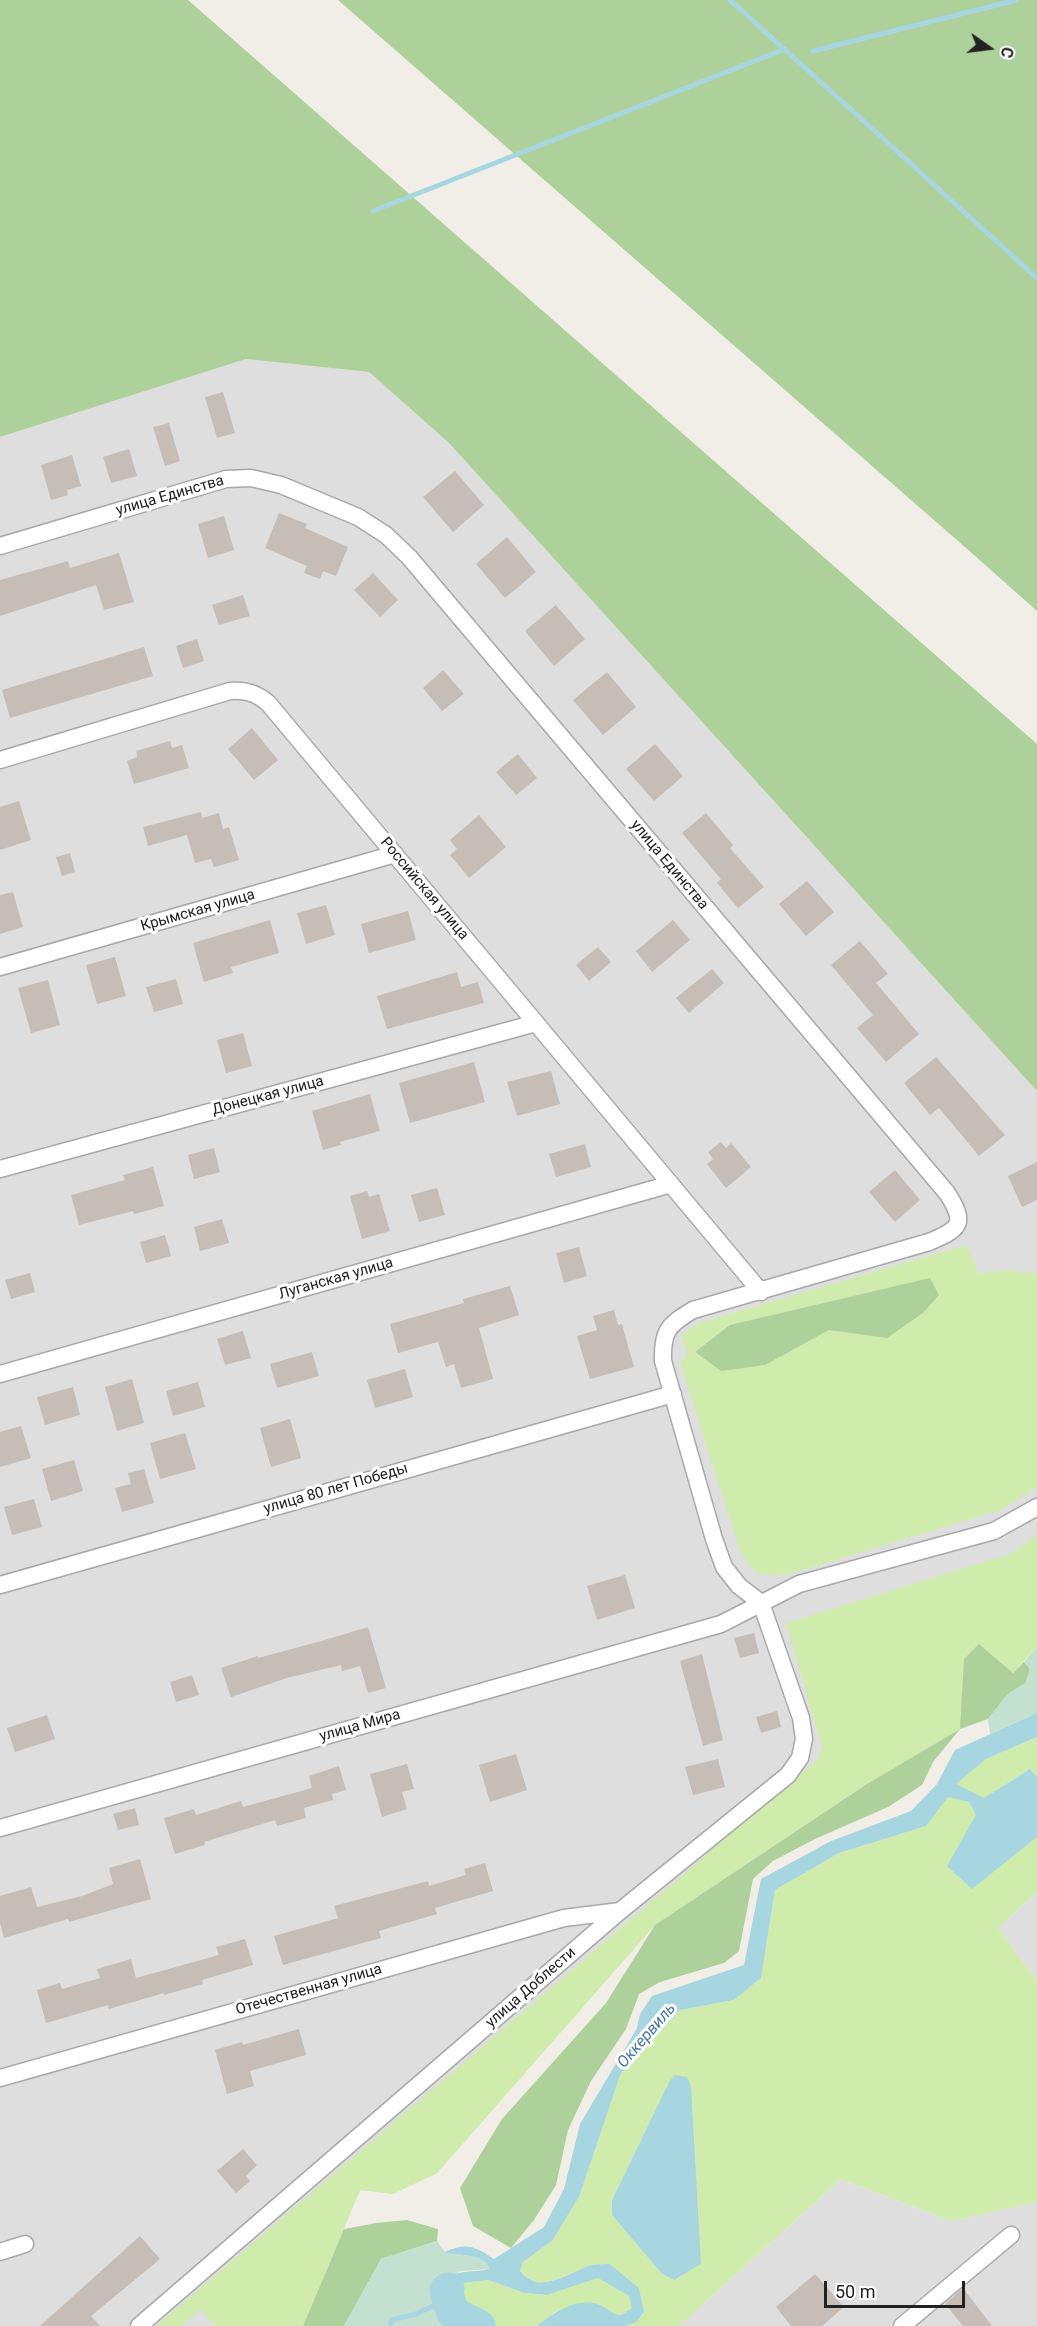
<!DOCTYPE html>
<meta charset="utf-8">
<style>
body{margin:0}
#map{position:relative;width:1037px;height:2326px;overflow:hidden;background:#f1eee7;font-family:Roboto,sans-serif}
canvas{display:block}
.north{position:absolute;left:959px;top:18px;width:60px;height:60px;-webkit-text-stroke:4px #fff;paint-order:stroke;rotate:104deg;font-size:16px;font-weight:700;line-height:24px;text-align:center;color:#212121}
.north::after{content:'';display:block;margin:auto;width:21px;height:27px;background:#212121;clip-path:polygon(50% 0,100% 100%,50% 72%,0 100%)}
.scale{position:absolute;left:824px;top:2281px;width:141px;height:27px;box-sizing:border-box;border:3px solid #212121;border-top:0;padding-left:8px;font-size:18px;line-height:21px;white-space:nowrap;color:#212121;-webkit-text-stroke:4px #fff;paint-order:stroke}
</style>
<div id="map">
<canvas width="1037" height="2326"></canvas>
<div class="north">С</div>
<div class="scale">50 m</div>
</div>
<script>
const ctx = document.querySelector('canvas').getContext('2d');
ctx.lineJoin = 'round';
function fill(path, color) { ctx.fillStyle = color; ctx.fill(path, 'evenodd'); }
function trace(path, color, width, dash) { ctx.strokeStyle = color; ctx.lineWidth = width; ctx.lineCap = dash ? 'butt' : 'round'; ctx.setLineDash(dash || []); ctx.stroke(path); }
function write(font, color, halo, rows, align = 'center') {
  ctx.font = font + ' Roboto,sans-serif'; ctx.lineWidth = 6; ctx.setLineDash([]); ctx.textBaseline = 'middle'; ctx.strokeStyle = halo; ctx.fillStyle = color; for (const [text, x, y, turn = 0] of rows) {
    ctx.save(); ctx.translate(x, y); ctx.rotate((+turn || 0) * Math.PI / 180); ctx.textAlign = isNaN(turn) ? turn : align; if (halo) ctx.strokeText(text, 0, 0); ctx.fillText(text, 0, 0); ctx.restore();
  }
}
const residential = new Path2D(`
 M246,359L369,372L449,443L1037,1091V1647L979,1644L960,1729L867,1784L655,1925L437,2173L393,2194L360,2190L303,2326H0V437Z
 M1037,1892V1981L998,1928Z
 M841,2179L951,2221L1037,2202V2326H679Z`);
const grass = new Path2D(`
 M966,1245L979,1274L1007,1270L1037,1274V1487L1001,1510L789,1574C761,1577 754,1576 740,1551L680,1362L687,1356L682,1336L689,1329L702,1322ZM930,1278L887,1338L829,1330L695,1352L730,1325Z
 M1037,1535V1647L1013,1673L979,1644L964,1660L960,1729L867,1784L655,1925L437,2173L393,2194L360,2190L303,2326H215L201,2309L181,2326H156L817,1760L822,1747L786,1623L1010,1554Z
 M1037,1737V1777L1030,1769L984,1798L955,1784L986,1759Z
 M947,1796L969,1802L977,1815L948,1866L972,1888L1037,1837V1892L998,1928L1037,1981V2202L951,2221L841,2179L679,2326H625L637,2322L644,2311L639,2288L610,2264C604,2264 597,2264 591,2265C566,2273 541,2296 520,2271L523,2262L552,2241L579,2197L621,2073L680,2010L734,2000L761,1978L775,1890L839,1853L926,1826ZM669,2082L674,2280L662,2274L612,2215V2200Z
 M598,2278L629,2296L632,2308L621,2315L612,2314L603,2307L589,2303L574,2305L555,2312L537,2326H489L464,2311L457,2291L462,2283L488,2280L525,2293L547,2295Z`);
const forest = new Path2D(`
 M0,0H188L1037,744V1091L449,443L369,372L246,359L0,437Z
 M338,0H1037V611L974,555Z
 M930,1278L939,1295L923,1313L887,1338L829,1330L765,1365L721,1371L695,1352L730,1325Z
 M979,1644L1013,1673L1024,1662L1030,1669L1026,1683L1007,1695L988,1719L960,1729L933,1762L922,1785L888,1807L815,1839L773,1861L753,1879L739,1951L724,1963L660,1982L639,1994L626,2029L591,2081L568,2130L556,2185L534,2220L511,2248L473,2226L460,2188L502,2119L606,2003L655,1925L867,1784L960,1729L964,1659Z
 M407,2220L438,2229L437,2241L381,2259L344,2326H303L344,2229L376,2223Z`);
const wetland = new Path2D(`
 M1037,1647V1713L990,1734L988,1719L1007,1695L1026,1682L1030,1669L1024,1662Z
 M437,2241L445,2252C458,2256 486,2253 489,2269L461,2271L441,2283L468,2323L474,2316L489,2326H344L381,2259Z`);
const water = new Path2D(`
 M1037,1713V1737L986,1759L956,1784L984,1798L1030,1769L1037,1777V1837L972,1889L947,1866L976,1815L969,1802L948,1797L926,1826L839,1853L775,1890L761,1978L734,2000L680,2010L621,2073L579,2197L552,2241L523,2262L520,2271C540,2296 567,2273 591,2265C597,2264 604,2264 610,2264L639,2288L644,2311L637,2322L625,2326H537C554,2312 581,2294 604,2307C611,2311 612,2314 621,2315L632,2308L629,2296L598,2278L547,2295L525,2293L488,2280L463,2283L457,2291L464,2311L474,2316L468,2323L446,2318L435,2294C450,2265 466,2275 489,2269C486,2253 457,2256 444,2252C467,2242 475,2246 494,2259L544,2227L564,2189L580,2124L637,2028L640,2014L652,1996L744,1965L761,1879L831,1841L911,1811L937,1784L955,1750Z
 M675,2075L687,2077L691,2086L701,2264L674,2280L662,2274L612,2215V2200L669,2082Z`);
const stream = new Path2D(`
 M730,0L1037,278
 M813,51L1017,0
 M373,211L785,49
 M390,2326L392,2320L416,2314L444,2301`);
const river = new Path2D(`
 M448,2289L446,2291L453,2313L479,2326`);
const building = new Path2D(`
 M223,392L235,433L217,438L205,397Z
 M169,423L180,461L165,466L153,427Z
 M129,449L137,476L111,483L103,457Z
 M72,455L81,486L67,490L68,495L51,500L41,465Z
 M455,471L484,505L453,532L423,497Z
 M279,513L307,524L305,528L348,547L336,576L323,571L320,579L304,573L307,566L265,548Z
 M224,516L234,550L208,558L198,524Z
 M507,537L536,572L505,598L476,564Z
 M119,553L134,602L104,610L96,585L0,616V580L68,561L70,568Z
 M373,573L398,600L380,617L354,590Z
 M243,595L250,616L219,625L212,605Z
 M556,605L585,639L554,666L525,631Z
 M197,639L204,661L183,668L176,646Z
 M144,647L153,676L10,718L2,690Z
 M443,670L464,694L442,711L423,688Z
 M607,672L636,707L603,735L573,700Z
 M252,728L278,760L254,780L228,749Z
 M170,741L172,748L182,745L189,768L134,784L127,761L137,757L136,751Z
 M655,744L683,776L654,801L626,769Z
 M518,754L537,778L516,795L496,772Z
 M19,801L31,840L0,850V807Z
 M201,812L202,818L219,813L223,829L229,827L239,860L214,867L211,859L195,863L187,835L148,846L143,827Z
 M706,813L733,845L730,848L764,887L738,908L717,883L721,879L682,833Z
 M479,815L506,847L469,878L450,855L457,849L450,840Z
 M70,853L75,872L62,876L56,857Z
 M807,881L834,912L806,936L779,904Z
 M13,892L23,927L0,934V895Z
 M326,905L335,935L306,944L297,913Z
 M408,911L416,940L369,953L361,924Z
 M270,920L279,953L231,967L233,973L204,982L193,943Z
 M673,920L690,940L652,972L636,951Z
 M860,941L888,974L876,983L919,1034L886,1062L857,1028L873,1015L831,965Z
 M598,947L611,962L589,981L576,965Z
 M115,957L126,996L97,1004L86,965Z
 M712,969L724,983L689,1013L676,998Z
 M457,972L461,987L478,982L484,1003L387,1029L377,996Z
 M176,979L183,1004L154,1012L146,987Z
 M48,980L60,1025L31,1033L18,988Z
 M243,1033L252,1066L226,1073L217,1040Z
 M936,1057L1005,1135L979,1156L939,1108L930,1115L904,1083Z
 M474,1062L485,1102L410,1123L399,1083Z
 M551,1071L560,1104L517,1116L507,1082Z
 M370,1094L380,1131L340,1142L341,1145L323,1150L312,1111Z
 M721,1142L726,1148L731,1143L751,1167L726,1188L707,1164L713,1159L708,1152Z
 M585,1144L591,1167L556,1177L549,1154Z
 M214,1148L220,1172L194,1179L188,1155Z
 M1037,1162V1200L1022,1207L1008,1176Z
 M153,1167L164,1206L134,1214L133,1211L79,1225L71,1195L125,1180L123,1175Z
 M895,1170L920,1200L895,1222L869,1192Z
 M437,1188L445,1215L419,1222L411,1195Z
 M367,1191L369,1197L379,1194L390,1231L362,1239L350,1196Z
 M222,1219L229,1243L200,1251L194,1227Z
 M165,1235L171,1256L146,1263L140,1242Z
 M579,1247L587,1276L564,1283L556,1253Z
 M30,1273L35,1292L11,1299L5,1280Z
 M510,1286L519,1315L479,1328L493,1379L461,1388L454,1364L446,1367L438,1342L398,1353L390,1324L464,1303L463,1299Z
 M614,1310L618,1325L622,1324L634,1367L590,1379L577,1336L597,1330L593,1316Z
 M243,1331L251,1358L225,1365L217,1339Z
 M312,1352L319,1376L277,1388L270,1364Z
 M405,1369L413,1397L375,1408L367,1380Z
 M132,1379L144,1423L117,1431L105,1387Z
 M198,1382L205,1407L173,1416L166,1391Z
 M73,1387L80,1415L45,1425L37,1397Z
 M290,1419L301,1458L271,1467L260,1428Z
 M21,1426L31,1458L0,1467V1432Z
 M185,1433L196,1469L160,1479L150,1443Z
 M74,1460L83,1491L51,1501L42,1469Z
 M144,1469L154,1503L122,1512L115,1488L131,1484L128,1473Z
 M34,1499L42,1527L12,1535L4,1507Z
 M625,1575L635,1608L597,1620L587,1586Z
 M368,1627L386,1688L368,1693L360,1666L342,1671L341,1665L287,1678L231,1697L221,1668L258,1656V1658L318,1642Z
 M754,1633L759,1653L740,1658L734,1638Z
 M702,1654L723,1740L703,1746L680,1661Z
 M192,1675L199,1695L176,1702L170,1682Z
 M777,1711L781,1727L761,1733L756,1717Z
 M47,1715L55,1739L15,1752L7,1728Z
 M516,1754L527,1790L490,1802L479,1765Z
 M718,1759L725,1787L693,1795L685,1767Z
 M407,1764L414,1789L402,1792L407,1809L382,1817L370,1774Z
 M339,1766L346,1790L332,1794L333,1800L304,1808L306,1818L277,1826L275,1820L204,1842L205,1845L175,1854L164,1818L194,1809L196,1815L241,1801L243,1807L312,1788L309,1776Z
 M135,1808L139,1825L118,1830L113,1814Z
 M140,1859L151,1899L69,1922L68,1919L4,1938L0,1923V1896L31,1887L37,1907L82,1896L113,1884L109,1868Z
 M485,1863L493,1891L435,1908L437,1914L379,1931L381,1938L283,1965L274,1936L338,1918L334,1906L428,1881L429,1886L466,1875L464,1869Z
 M245,1939L253,1965L202,1980L203,1984L164,1995V1993L109,2009L108,2005L46,2023L37,1990L60,1983L62,1989L100,1978L97,1969L131,1959L136,1978L219,1955L216,1947Z
 M299,2029L306,2055L250,2071L254,2086L227,2094L215,2050L242,2042L243,2045Z
 M243,2149L257,2165L246,2176L250,2181L236,2193L217,2171Z
 M140,2236L160,2259L91,2316L100,2326H40Z
 M815,2274L844,2307L822,2326H791L776,2307Z
 M963,2288L992,2326H963L945,2304Z`);
const street = new Path2D(`
 M0,546L226,479L251,478L281,485L358,517L386,535L409,557L947,1193C967,1224 960,1229 929,1242L693,1310C668,1325 662,1331 663,1361L714,1539L724,1567L739,1586L761,1603L801,1718L804,1739L800,1758L788,1775L620,1911L139,2326
 M0,760L230,691C246,690 256,693 268,703L761,1292
 M0,967L395,854
 M0,1169L536,1023
 M0,1374L671,1184
 M0,1585L673,1394
 M0,1828L721,1624L799,1584L994,1531L1037,1507
 M0,2078L564,1918L620,1911
 M0,2252L25,2244
 M902,2326L1011,2235`);
const streetNames = [
 ["улица Единства",170,496,-16],
 ["улица Единства",669,865,50],
 ["Российская улица",424,889,50],
 ["Крымская улица",198,911,-16],
 ["Донецкая улица",268,1096,-15],
 ["Луганская улица",336,1279,-16],
 ["улица 80 лет Победы",336,1489,-16],
 ["улица Мира",360,1726,-16],
 ["улица Доблести",531,1988,-41],
 ["Отечественная улица",309,1990,-16]
];
const waterNames = [
 ["Оккервиль",647,2036,-49]
];
fill(residential, '#dfdede');
fill(grass, '#cfecad');
fill(forest, '#aed19b');
fill(wetland, '#c4e0d1');
fill(water, '#a7d6e0');
trace(stream, '#a7d6e0', 5);
trace(river, '#a7d6e0', 33);
fill(building, '#c6bdb6');
trace(street, '#a8a8a8', 19);
trace(street, '#fff', 16);
write('15px', '#212121', '#fff', streetNames);
write('italic 16px', '#4478a4', '#fff', waterNames);
</script>
